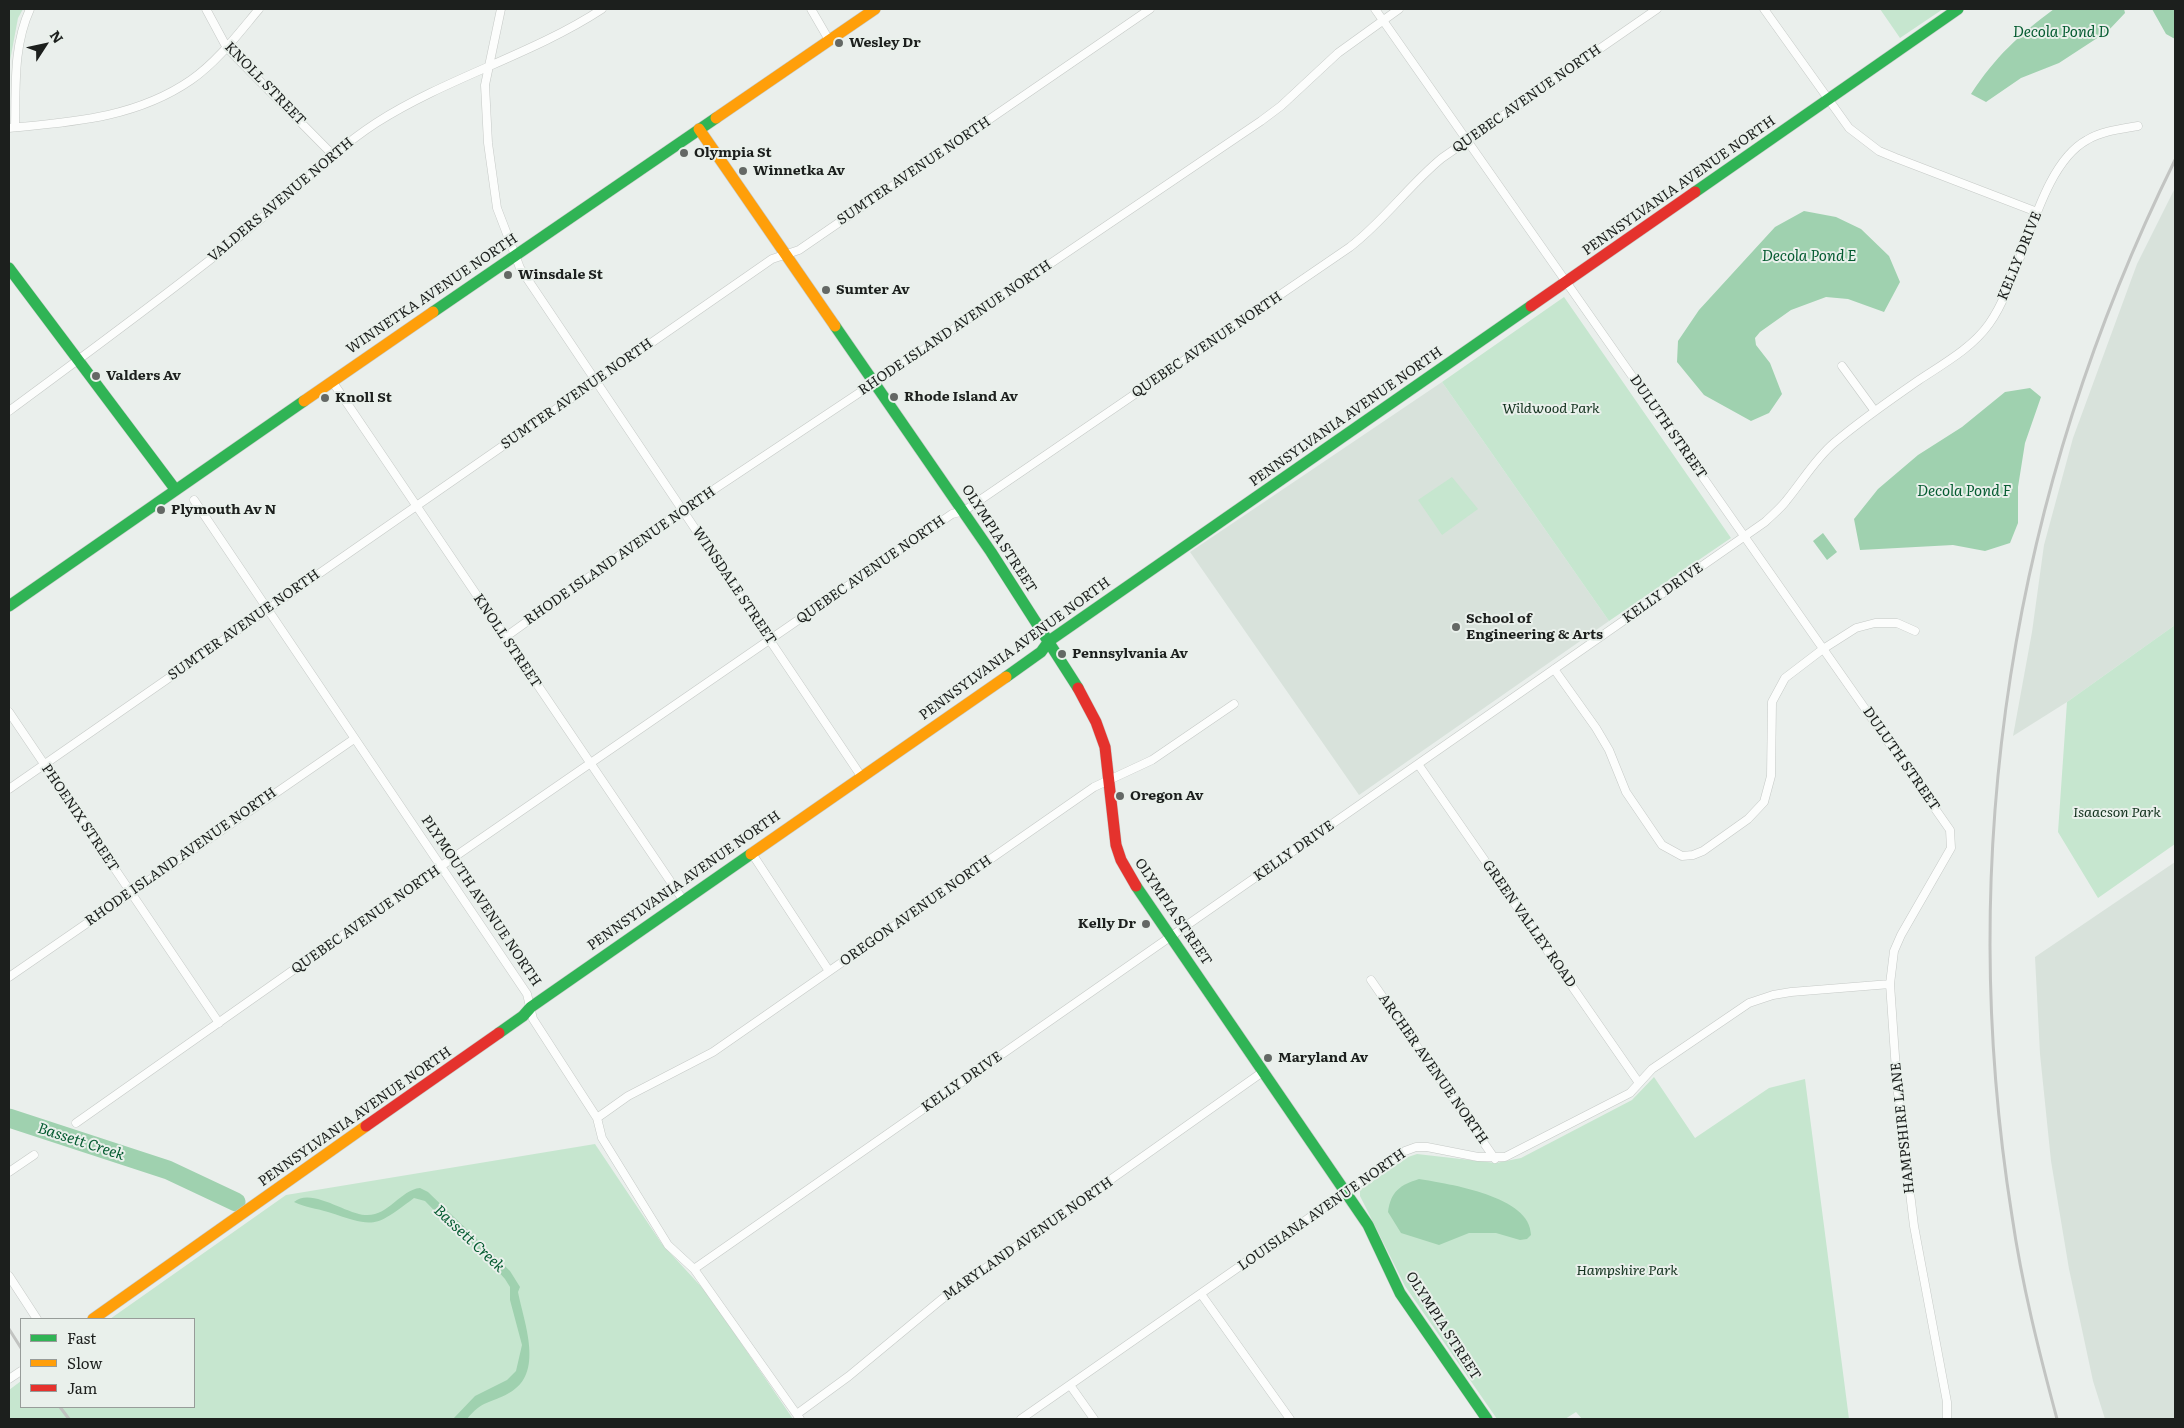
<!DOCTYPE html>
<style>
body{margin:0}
#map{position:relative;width:2184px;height:1428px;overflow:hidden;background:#eaefec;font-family:Literata,serif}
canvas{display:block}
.frame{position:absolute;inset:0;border:10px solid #1c1f1d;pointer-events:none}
.legend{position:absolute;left:20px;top:1318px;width:175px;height:90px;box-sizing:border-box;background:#e9f0eb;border:1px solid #979c99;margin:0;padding:6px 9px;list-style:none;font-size:15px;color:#1c1f1d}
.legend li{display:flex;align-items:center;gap:10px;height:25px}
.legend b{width:25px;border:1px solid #979c99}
.north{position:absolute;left:20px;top:20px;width:50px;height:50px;-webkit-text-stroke:4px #e9f0eb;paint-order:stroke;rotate:55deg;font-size:14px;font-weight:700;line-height:20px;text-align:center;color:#1c1f1d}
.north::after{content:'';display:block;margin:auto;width:18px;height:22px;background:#1c1f1d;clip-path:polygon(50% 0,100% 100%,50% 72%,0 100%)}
</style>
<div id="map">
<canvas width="2184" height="1428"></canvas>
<div class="frame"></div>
<ul class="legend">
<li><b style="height:6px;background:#30b455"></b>Fast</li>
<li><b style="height:6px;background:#ff9f0a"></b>Slow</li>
<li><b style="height:6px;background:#e5322d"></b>Jam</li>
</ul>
<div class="north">N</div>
</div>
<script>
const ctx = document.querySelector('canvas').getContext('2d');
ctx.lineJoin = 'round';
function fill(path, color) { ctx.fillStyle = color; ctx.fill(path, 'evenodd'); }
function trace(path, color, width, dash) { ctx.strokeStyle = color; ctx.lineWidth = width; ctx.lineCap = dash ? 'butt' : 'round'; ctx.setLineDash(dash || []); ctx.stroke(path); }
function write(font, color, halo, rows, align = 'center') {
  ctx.font = font + ' Literata,serif'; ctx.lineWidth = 4; ctx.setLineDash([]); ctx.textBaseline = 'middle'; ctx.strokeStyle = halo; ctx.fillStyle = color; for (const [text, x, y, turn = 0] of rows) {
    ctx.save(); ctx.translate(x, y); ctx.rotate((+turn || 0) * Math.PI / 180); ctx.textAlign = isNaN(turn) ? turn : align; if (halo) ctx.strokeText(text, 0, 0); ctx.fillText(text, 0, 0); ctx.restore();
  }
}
const built = new Path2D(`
 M2175,188V625L2067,702L2013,736L2032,632L2044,545L2073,438L2137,264Z
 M1442,382L1609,621L1359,795L1190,552Z
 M2175,862V1419H2105L2093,1381L2069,1269L2051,1161L2040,1054L2035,957Z`);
const green = new Path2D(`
 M9,9H23L18,18L9,66Z
 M1880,9H1943L1900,38Z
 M1564,297L1731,538L1609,621L1442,382Z
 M1452,477L1478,509L1442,535L1418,500Z
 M2175,625V844L2098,898L2058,832L2067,702Z
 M1654,1077L1695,1138L1769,1088L1805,1079L1849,1419H1582L1576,1412L1565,1419H1497L1405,1286L1360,1196V1190L1408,1157L1417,1154L1496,1163L1521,1158L1632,1100Z
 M595,1144L662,1244L707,1293L793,1419H9V1390L21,1381V1407H194V1319H110L286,1195Z`);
const water = new Path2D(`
 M2054,9H2124L2125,13L2108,31L2059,63L2021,78L1986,102L1971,94C1996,56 2018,36 2054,9Z
 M2152,9H2175V39L2166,34Z
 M1804,211L1836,217L1861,229L1889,256L1900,282L1884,312L1848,299L1826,297L1791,310L1760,332L1755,338L1756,345L1770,363L1782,394L1769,413L1751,421L1704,395L1677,362L1678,341L1699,310L1775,227Z
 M2030,388L2041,397L2025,443L2018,487V523L2010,543L1985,551L1953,545L1860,550L1854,519L1878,489L1918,455L1962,427L2005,392Z
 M1823,533L1837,552L1827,560L1813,541Z
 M1419,1179C1449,1184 1531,1196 1531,1235L1527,1239L1520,1240L1496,1233H1469L1439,1245L1401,1233L1388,1212C1391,1191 1400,1185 1419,1179Z
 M420,1188L428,1192L510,1271L520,1287L518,1292C524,1323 545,1374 509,1393C490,1404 482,1400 467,1419H453L475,1396L507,1380L516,1371L522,1345L510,1300V1287L505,1279L489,1261L457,1234L425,1201L414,1198C373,1229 375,1227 328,1212C315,1208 307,1208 294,1202C311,1187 346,1214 365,1215C388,1217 400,1190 420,1188Z`);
const river = new Path2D(`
 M9,1118L168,1170L236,1202`);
const street = new Path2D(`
 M206,9L227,48L332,154
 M501,9L485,85L488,143L497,208L520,268L861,776
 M811,9L829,40
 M1375,9L1950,830L1951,848L1901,935L1894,951L1890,984L1897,1085L1914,1226L1947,1402V1419
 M1764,9L1849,128L1879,151L1896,158L2037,212
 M15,127C16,87 13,46 30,9
 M9,128C72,122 136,118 191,80C218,61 238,34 259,9
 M1842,366L1874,410
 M332,381L683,900
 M9,411C90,351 171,292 249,229C292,194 330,153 376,123C448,77 532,55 602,9
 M194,500L527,994L533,1019L597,1118L602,1138L668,1245L694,1269L800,1419
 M504,638L683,510L874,383L1261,121L1281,106L1338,53L1399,9
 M1554,669L1596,728L1609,750L1626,792L1662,845L1682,856L1693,855L1703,851L1748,819L1764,802L1771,776L1772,702L1785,678L1823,649L1856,628L1875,623H1897L1915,631
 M9,712L219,1023
 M1418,764L1639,1083
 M9,789L772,259L799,250L1150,9
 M751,852L829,971
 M9,977L354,739
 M1371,980L1495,1159
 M597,1118L628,1096L713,1052L1094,787L1152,760L1234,704
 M76,1123L434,871L952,514L964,511L1350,247C1384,221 1409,185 1442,158L1657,9
 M9,1172L34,1155
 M694,1269L1765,522C1772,515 1780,509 1786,501C1802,482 1815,459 1834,443C1861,420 1890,400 1919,380C1943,364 1972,348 1989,324C2024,275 2037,167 2087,140C2102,131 2121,129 2138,126
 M9,1276L37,1319
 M1201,1294L1290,1419
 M9,1379L21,1371
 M1070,1385L1094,1419
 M797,1414L849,1376L942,1299L1264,1071
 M1021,1419L1405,1151L1416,1147H1427L1478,1157H1505L1630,1093L1652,1069L1749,1003L1773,995L1791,992L1890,984`);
const fast = new Path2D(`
 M1695,192L1958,9
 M9,268L175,489
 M433,312L716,118
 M835,326L991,552L1078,688
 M9,606L304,401
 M1006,677L1041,652L1049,641L1531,306
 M1136,886L1368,1225L1400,1293L1487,1419
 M499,1033L523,1016L531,1007L751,854`);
const slow = new Path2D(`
 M716,118L875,9
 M699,129L835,326
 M304,401L433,312
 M751,854L1006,677
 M93,1319L366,1126`);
const jam = new Path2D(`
 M1531,306L1695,192
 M1078,688L1096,722L1105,747L1116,845L1121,860L1136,886
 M366,1126L499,1033`);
const rail = new Path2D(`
 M9,1329L21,1348
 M60,1407L69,1419
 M2057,1419C2039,1352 2022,1285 2012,1216C1954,852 2012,491 2175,160`);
const markers = [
 [839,43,5,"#646865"],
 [684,153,5,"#646865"],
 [743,171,5,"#646865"],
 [508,275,5,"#646865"],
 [826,290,5,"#646865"],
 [96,376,5,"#646865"],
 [894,397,5,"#646865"],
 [325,398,5,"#646865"],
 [161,510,5,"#646865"],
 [1456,627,5,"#646865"],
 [1062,654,5,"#646865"],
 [1120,796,5,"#646865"],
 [1146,924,5,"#646865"],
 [1268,1058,5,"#646865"]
];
const poiNames = [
 ["Wesley Dr",849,43],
 ["Olympia St",694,153],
 ["Winnetka Av",753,171],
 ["Winsdale St",518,275],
 ["Sumter Av",836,290],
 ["Valders Av",106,376],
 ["Rhode Island Av",904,397],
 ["Knoll St",335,398],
 ["Plymouth Av N",171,510],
 ["School of",1466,619],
 ["Engineering & Arts",1466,635],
 ["Pennsylvania Av",1072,654],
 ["Oregon Av",1130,796],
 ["Kelly Dr",1136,924,"right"],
 ["Maryland Av",1278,1058]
];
const streetNames = [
 ["KNOLL STREET",265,84,46],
 ["QUEBEC AVENUE NORTH",1527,99,-35],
 ["SUMTER AVENUE NORTH",914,171,-34],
 ["PENNSYLVANIA AVENUE NORTH",1679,186,-35],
 ["VALDERS AVENUE NORTH",281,200,-40],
 ["KELLY DRIVE",2020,256,-68],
 ["WINNETKA AVENUE NORTH",432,294,-34],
 ["RHODE ISLAND AVENUE NORTH",955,328,-34],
 ["QUEBEC AVENUE NORTH",1207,345,-34],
 ["SUMTER AVENUE NORTH",577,394,-35],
 ["PENNSYLVANIA AVENUE NORTH",1346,417,-35],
 ["DULUTH STREET",1668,427,55],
 ["OLYMPIA STREET",999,539,57],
 ["RHODE ISLAND AVENUE NORTH",620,556,-35],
 ["QUEBEC AVENUE NORTH",871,570,-35],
 ["WINSDALE STREET",734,586,56],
 ["KELLY DRIVE",1663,593,-35],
 ["SUMTER AVENUE NORTH",244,625,-35],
 ["KNOLL STREET",507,641,56],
 ["PENNSYLVANIA AVENUE NORTH",1015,649,-36],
 ["DULUTH STREET",1901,759,55],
 ["PHOENIX STREET",80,818,56],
 ["KELLY DRIVE",1294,851,-35],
 ["RHODE ISLAND AVENUE NORTH",181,857,-35],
 ["PENNSYLVANIA AVENUE NORTH",684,881,-35],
 ["PLYMOUTH AVENUE NORTH",481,901,56],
 ["OREGON AVENUE NORTH",916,911,-35],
 ["OLYMPIA STREET",1173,912,56],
 ["QUEBEC AVENUE NORTH",366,920,-35],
 ["GREEN VALLEY ROAD",1529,924,55],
 ["ARCHER AVENUE NORTH",1433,1069,55],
 ["KELLY DRIVE",962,1082,-35],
 ["PENNSYLVANIA AVENUE NORTH",355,1117,-35],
 ["HAMPSHIRE LANE",1903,1128,-96],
 ["LOUISIANA AVENUE NORTH",1322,1210,-35],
 ["MARYLAND AVENUE NORTH",1028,1239,-35],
 ["OLYMPIA STREET",1443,1326,57]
];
const parkNames = [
 ["Wildwood Park",1551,409],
 ["Isaacson Park",2117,813],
 ["Hampshire Park",1627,1271]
];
const waterNames = [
 ["Decola Pond D",2061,33],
 ["Decola Pond E",1809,257],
 ["Decola Pond F",1964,492],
 ["Bassett Creek",81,1142,18],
 ["Bassett Creek",469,1239,43]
];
fill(built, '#d8e2db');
fill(green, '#c6e6cf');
fill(water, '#9fd1af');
trace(river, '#9fd1af', 19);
trace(street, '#c5c9c6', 9);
trace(fast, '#c5c9c6', 12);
trace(slow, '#c5c9c6', 12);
trace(jam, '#c5c9c6', 12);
trace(street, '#fcfdfc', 8);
trace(fast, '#30b455', 11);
trace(slow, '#ff9f0a', 11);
trace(jam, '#e5322d', 11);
trace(rail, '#c2c4c2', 3);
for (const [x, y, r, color] of markers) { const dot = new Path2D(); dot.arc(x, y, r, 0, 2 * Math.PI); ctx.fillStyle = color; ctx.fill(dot); trace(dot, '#e9f0eb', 2); }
write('bold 14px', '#1c1f1d', '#e9f0eb', poiNames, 'left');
write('14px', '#1c1f1d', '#e9f0eb', streetNames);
write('italic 14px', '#12311d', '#e9f0eb', parkNames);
write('italic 15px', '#055b31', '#e9f0eb', waterNames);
</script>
